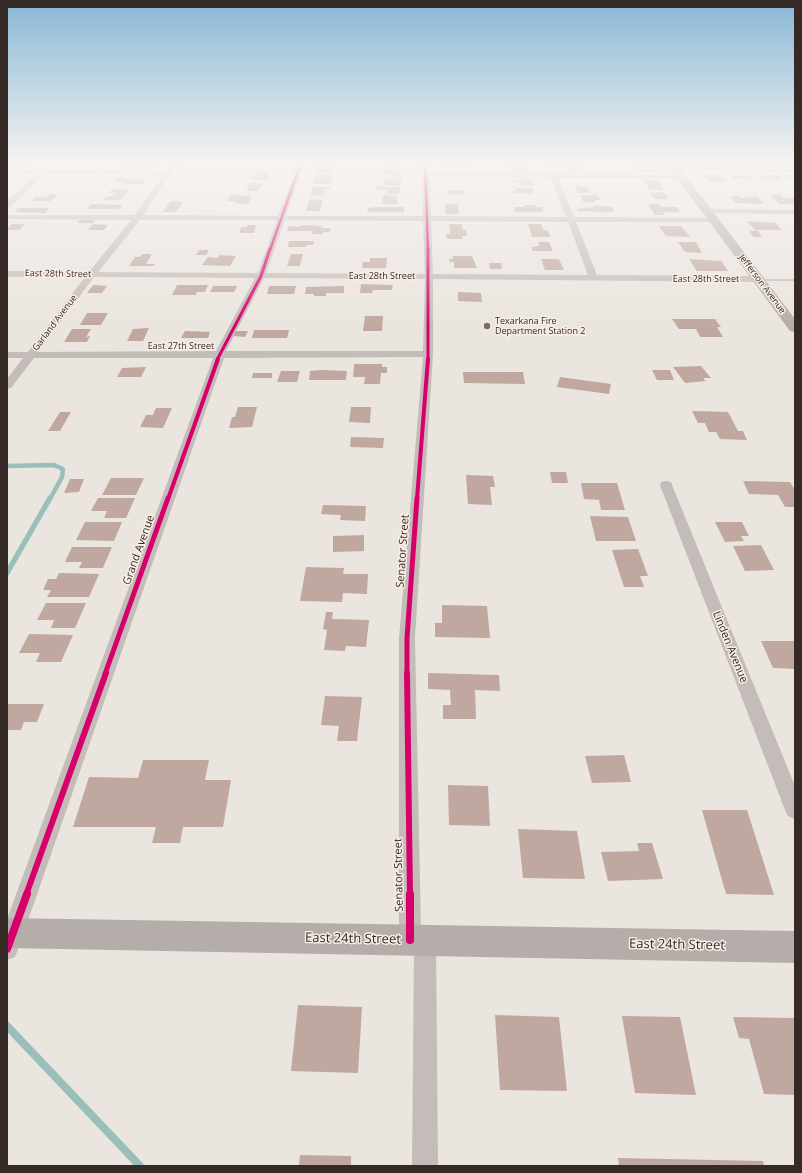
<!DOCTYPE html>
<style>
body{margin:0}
#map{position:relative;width:802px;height:1173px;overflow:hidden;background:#ebe5df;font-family:"Open Sans",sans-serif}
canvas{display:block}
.frame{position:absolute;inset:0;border:8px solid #352a26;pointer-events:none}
</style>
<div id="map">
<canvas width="802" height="1173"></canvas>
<div class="frame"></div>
</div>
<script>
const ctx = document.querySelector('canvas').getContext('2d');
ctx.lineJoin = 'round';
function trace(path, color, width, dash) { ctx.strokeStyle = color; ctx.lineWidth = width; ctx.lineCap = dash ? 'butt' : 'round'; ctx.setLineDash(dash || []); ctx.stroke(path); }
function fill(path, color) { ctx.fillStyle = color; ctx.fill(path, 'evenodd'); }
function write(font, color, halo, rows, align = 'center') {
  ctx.font = font + ' "Open Sans",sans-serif'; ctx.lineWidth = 3; ctx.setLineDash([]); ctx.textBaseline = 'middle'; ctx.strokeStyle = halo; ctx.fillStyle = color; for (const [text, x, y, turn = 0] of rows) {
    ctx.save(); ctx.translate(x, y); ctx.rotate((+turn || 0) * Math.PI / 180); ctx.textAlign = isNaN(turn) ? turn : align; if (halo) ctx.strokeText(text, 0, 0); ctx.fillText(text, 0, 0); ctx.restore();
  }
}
const streamFar2 = new Path2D(`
 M7,466L54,465L63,469L62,477L50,499`);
const streamFar1 = new Path2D(`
 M7,573L50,498`);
const stream = new Path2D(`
 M7,1026L140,1166`);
const building = new Path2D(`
 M128,163H154L151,167L126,165Z
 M384,163H400V168H388V165H384Z
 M318,164H336L335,168H331L330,173H315Z
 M440,164L465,166L466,170L441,169Z
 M10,166H29L21,169H8L10,167H7Z
 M508,167L527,168L528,171H509Z
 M567,167H581L583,172H569Z
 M637,167H656L659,172H640Z
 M382,169H401L400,177L388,176V174H382Z
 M255,172H270L267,180H253V178H250L251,176H254Z
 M315,175H333L332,184H313Z
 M703,175H720L727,181H709Z
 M729,175H747L751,179H733Z
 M756,175H778L783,179L761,180Z
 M783,175H795V179H789Z
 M117,178H124L123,179H145L142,184H123L124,182H113Z
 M388,178H401V186L382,185L383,180H388Z
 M519,178H529V180H532L534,185H520L519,182H512V180H520Z
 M644,180H657L664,190H650Z
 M250,183H263L259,191H246Z
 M376,186L400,187L399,194H386V190H376Z
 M575,186L587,187L590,193H578Z
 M313,187H330V189H325L324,195H310Z
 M515,188H532L534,194L512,193V191H517Z
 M112,189H129L120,200H103L107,196H112L115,193H109Z
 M448,190H464V194L448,195Z
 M663,192L669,199H655L650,193Z
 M49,194H58L51,201H31L35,197H46Z
 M230,195L252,196L248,204L235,203L236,201H227Z
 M383,195L397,196V204H382Z
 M580,195H598L600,200H595L596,202H583Z
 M770,195H781L784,198H795V204H779Z
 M729,196H740L742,198L757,196L764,204L736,203Z
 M310,199L323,200L320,211H306Z
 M171,201L183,202L176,212H163Z
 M91,204L123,205L119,209H87Z
 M445,204H458L459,214H446Z
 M648,204H659L661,207H677L680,212H663L664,215H655Z
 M525,205H535V207H542L544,212H515L514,207H525Z
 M593,205L612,207L614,212L578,211L577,209L594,207Z
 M375,207H404V212H367L368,208Z
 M18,208H49L45,213L14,212Z
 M80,220H95L93,223H77Z
 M747,221L775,223L782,230H755Z
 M11,224H25L19,230H7Z
 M93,224L108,225L104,230H88Z
 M449,224H462L463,230H466L467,236H462L463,239H447L446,234H450Z
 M528,224H541L544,230H547L551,237H532Z
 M247,225H256L254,233H239L241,227H247Z
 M300,225L322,226L321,228H331L329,232H323V234H312L313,231H287L289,226L299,227Z
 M659,226H681L690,237L666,236Z
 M749,231H758L762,237H753Z
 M289,241H314L313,245H306V247H288Z
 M538,242H549L553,251H533L531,247L539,246Z
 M678,242H696L702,253L685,252Z
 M199,250H209L206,255H196Z
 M142,254H152L146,264H155L153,266H129L135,257H140Z
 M291,254H303L300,266H287Z
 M219,255L236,256L230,266L202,265L208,257L218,258Z
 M453,256H472L477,268H454V262H450L449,259H453Z
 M370,258H387L386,268H362L363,262H370Z
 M541,259H559L564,270H545Z
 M689,259L721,261L728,271H697Z
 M489,263H501L502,269H490Z
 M361,284L393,285L392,290H373L372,293H360Z
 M93,285L107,286L102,293H87Z
 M177,285H208L205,292H197L196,295H172Z
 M213,286H237L234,292H210Z
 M269,286H296L294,294H267Z
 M344,286V293H326V296H314V294H305L306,287Z
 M458,292L481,293L482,302L458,301Z
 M87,313H108L101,325H80Z
 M365,316H383L382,331H363Z
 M672,319H715L721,327H717L723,337H700L696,329H679Z
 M149,328L143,341H127L133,329Z
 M72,329H91L86,337L90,336L87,342H64Z
 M254,330H289L287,338H252Z
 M185,331L210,332L208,338H181Z
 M236,331H248L245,337L232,336Z
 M354,364H382V367H387V373H381L380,384H364L365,377H353Z
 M701,366L711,378H703L706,381L685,383L673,367Z
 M146,367L141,377H117L122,368Z
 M321,370L347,371L346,380H309L310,371Z
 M652,370H670L674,380H657Z
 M281,371H300L297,382H277Z
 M463,372H523L525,384L464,383Z
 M253,373H272V378H252Z
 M560,377L611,384L609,394L557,387Z
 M238,407H257L252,427L229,428L232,417H235Z
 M351,407H371L370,423L349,422Z
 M156,408H172L163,428L140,427L146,415H153Z
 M692,411L728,412L738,431H743L747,440L720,439L716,432H709L705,423H698Z
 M60,412H71L60,431H48Z
 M351,437L384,438L383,448L350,447Z
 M550,472H566L568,483H552Z
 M466,475L493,476L495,487H490L492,505L468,504Z
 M111,478H144L136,495H102Z
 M70,479H84L79,492L64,493Z
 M743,481L790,482L795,490V507H785L778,495L749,494Z
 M581,483H617L625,510H601L599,500L584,499Z
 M98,498H135L126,518H104L107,511H91Z
 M323,505L366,506L365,521L340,520L341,515L321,514Z
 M590,516L628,517L636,541H596Z
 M85,522H122L114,541L76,540Z
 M715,522H742L749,536H741L744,541L725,542Z
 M364,535V551L333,552V536Z
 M761,545L774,570L745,571L733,546Z
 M72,547H112L103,568H79L82,562H65Z
 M638,549L648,576H640L644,587H624L612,550Z
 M306,567L344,568L343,574H368L367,594L343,593L342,602L300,601Z
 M59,573L99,574L89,597H47L51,590H43L48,579H56Z
 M46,603H86L75,628H51L54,620H37Z
 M442,605L487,606L490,638L435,637V623H442Z
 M326,612H333L332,619L369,620L366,647L346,646L345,651L324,650L327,630L323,629Z
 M29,634L73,635L61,662H36L40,653H19Z
 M761,641H795V669L773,668Z
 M428,673L499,675L500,691L475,690L476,719H443V705H451L450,690L428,689Z
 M325,696L362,697L357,741H337L339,726L321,725Z
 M7,704H44L37,722H24L21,730H7Z
 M624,755L631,782L592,783L585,756Z
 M143,760H209L205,780H231L223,827H183L180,843H152L156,827H73L89,777L138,778Z
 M448,785L488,786L490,826L449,825Z
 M702,810H747L774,895L726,894Z
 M518,829L577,831L585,879L523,878Z
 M637,843H652L663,879L608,881L601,852L639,851Z
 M298,1005L362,1007L358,1073L291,1071Z
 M495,1015L559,1017L567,1091L500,1090Z
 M622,1016L680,1017L696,1095L635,1093Z
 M733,1017L795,1018V1095L764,1094L749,1039L739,1038Z
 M300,1155L351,1156V1166H299Z
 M618,1158L763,1161L764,1166H619Z`);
const service = new Path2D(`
 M757,279H795V281H758L756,280Z`);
const minor = new Path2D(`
 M172,163H178L143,215L278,216L298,163H304L286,216H423L422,163H428L429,172L550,173L546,163H552L556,173L681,175L684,177L683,178H558L574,217L714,218L718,220L714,222H576L597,275L757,276L761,279L757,282L433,279V354L415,638L421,931L425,929L433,932L436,940L438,1166H412L414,949L410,951L402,948L399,940V638L423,357L224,358L18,949L15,957L7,960V919L213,358H34L11,388L7,389V379L23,358H7V352H28L85,277H7V271L89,272L131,220L7,219V215H135L163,175L45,174L10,207H7V201L37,174H7V170H42L46,168L49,170L166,171ZM429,176L551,178L566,217L431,216ZM140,220H277L258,273L98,272ZM285,220L423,221L425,274L266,273ZM431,221L568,222L588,275L433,274ZM94,277L255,278L216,351L38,352ZM264,278L425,279L423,351H226Z
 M673,167H795V171L675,170L672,168Z
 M704,209L795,210V214L707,213H704Z
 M666,481L671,482L672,485L795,786V819L788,816L785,810L660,485L661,482Z`);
const secondary = new Path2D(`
 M666,163H676L795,319V332L790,331Z
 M7,918L795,931V963L7,948Z`);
const cyclewayFar5 = new Path2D(`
 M425,163L428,250
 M270,250L301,163`);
const cyclewayFar4 = new Path2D(`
 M217,360L261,276L270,249
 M428,360V249`);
const cyclewayFar3 = new Path2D(`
 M168,499L218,359
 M417,499L428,359`);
const cyclewayFar2 = new Path2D(`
 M105,674L168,498
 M407,674V638L417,498`);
const cyclewayFar1 = new Path2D(`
 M407,673L410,895
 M26,895L106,673`);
const cycleway = new Path2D(`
 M410,894V940
 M7,949L27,894`);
const markers = [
 [487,326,4,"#756b67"]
];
const farStreetnames = [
 ["East 28th Street",58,274,1],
 ["East 28th Street",382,276],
 ["East 28th Street",706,279],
 ["Jefferson Avenue",762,284,53],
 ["Garland Avenue",55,323,-53],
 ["East 27th Street",181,346]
];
const farPoinames = [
 ["Texarkana Fire",495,321],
 ["Department Station 2",495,331]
];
const streetNames = [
 ["Grand Avenue",139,550,-70],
 ["Senator Street",403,551,-86],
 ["Linden Avenue",730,647,68],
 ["Senator Street",399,875,-91]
];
const nearStreetnames = [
 ["East 24th Street",353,939,1],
 ["East 24th Street",677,945,1]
];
trace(streamFar2, '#9abfbb', 4.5);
trace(streamFar1, '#9abfbb', 5.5);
trace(stream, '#9abfbb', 8);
fill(building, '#c0a7a0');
fill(service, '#c4bcb8');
fill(minor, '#c4bcb8');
fill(secondary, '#b5ada9');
trace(cyclewayFar5, '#d6006c', 2.5);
trace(cyclewayFar4, '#d6006c', 3);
trace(cyclewayFar3, '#d6006c', 4);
trace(cyclewayFar2, '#d6006c', 5);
trace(cyclewayFar1, '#d6006c', 6);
trace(cycleway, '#d6006c', 8);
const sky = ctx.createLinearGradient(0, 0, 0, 327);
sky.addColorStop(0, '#89b8d6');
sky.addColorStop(0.5, '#f6f3f1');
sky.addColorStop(1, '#f6f3f100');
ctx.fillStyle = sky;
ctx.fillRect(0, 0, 802, 327);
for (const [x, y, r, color] of markers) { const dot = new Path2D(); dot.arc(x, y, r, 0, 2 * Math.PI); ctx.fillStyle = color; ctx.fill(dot); trace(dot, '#f9eee5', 1.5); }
write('9px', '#352a26', '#f9eee5', farStreetnames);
write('9px', '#352a26', '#f9eee5', farPoinames, 'left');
write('11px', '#352a26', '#f9eee5', streetNames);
write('13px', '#352a26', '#f9eee5', nearStreetnames);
</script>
